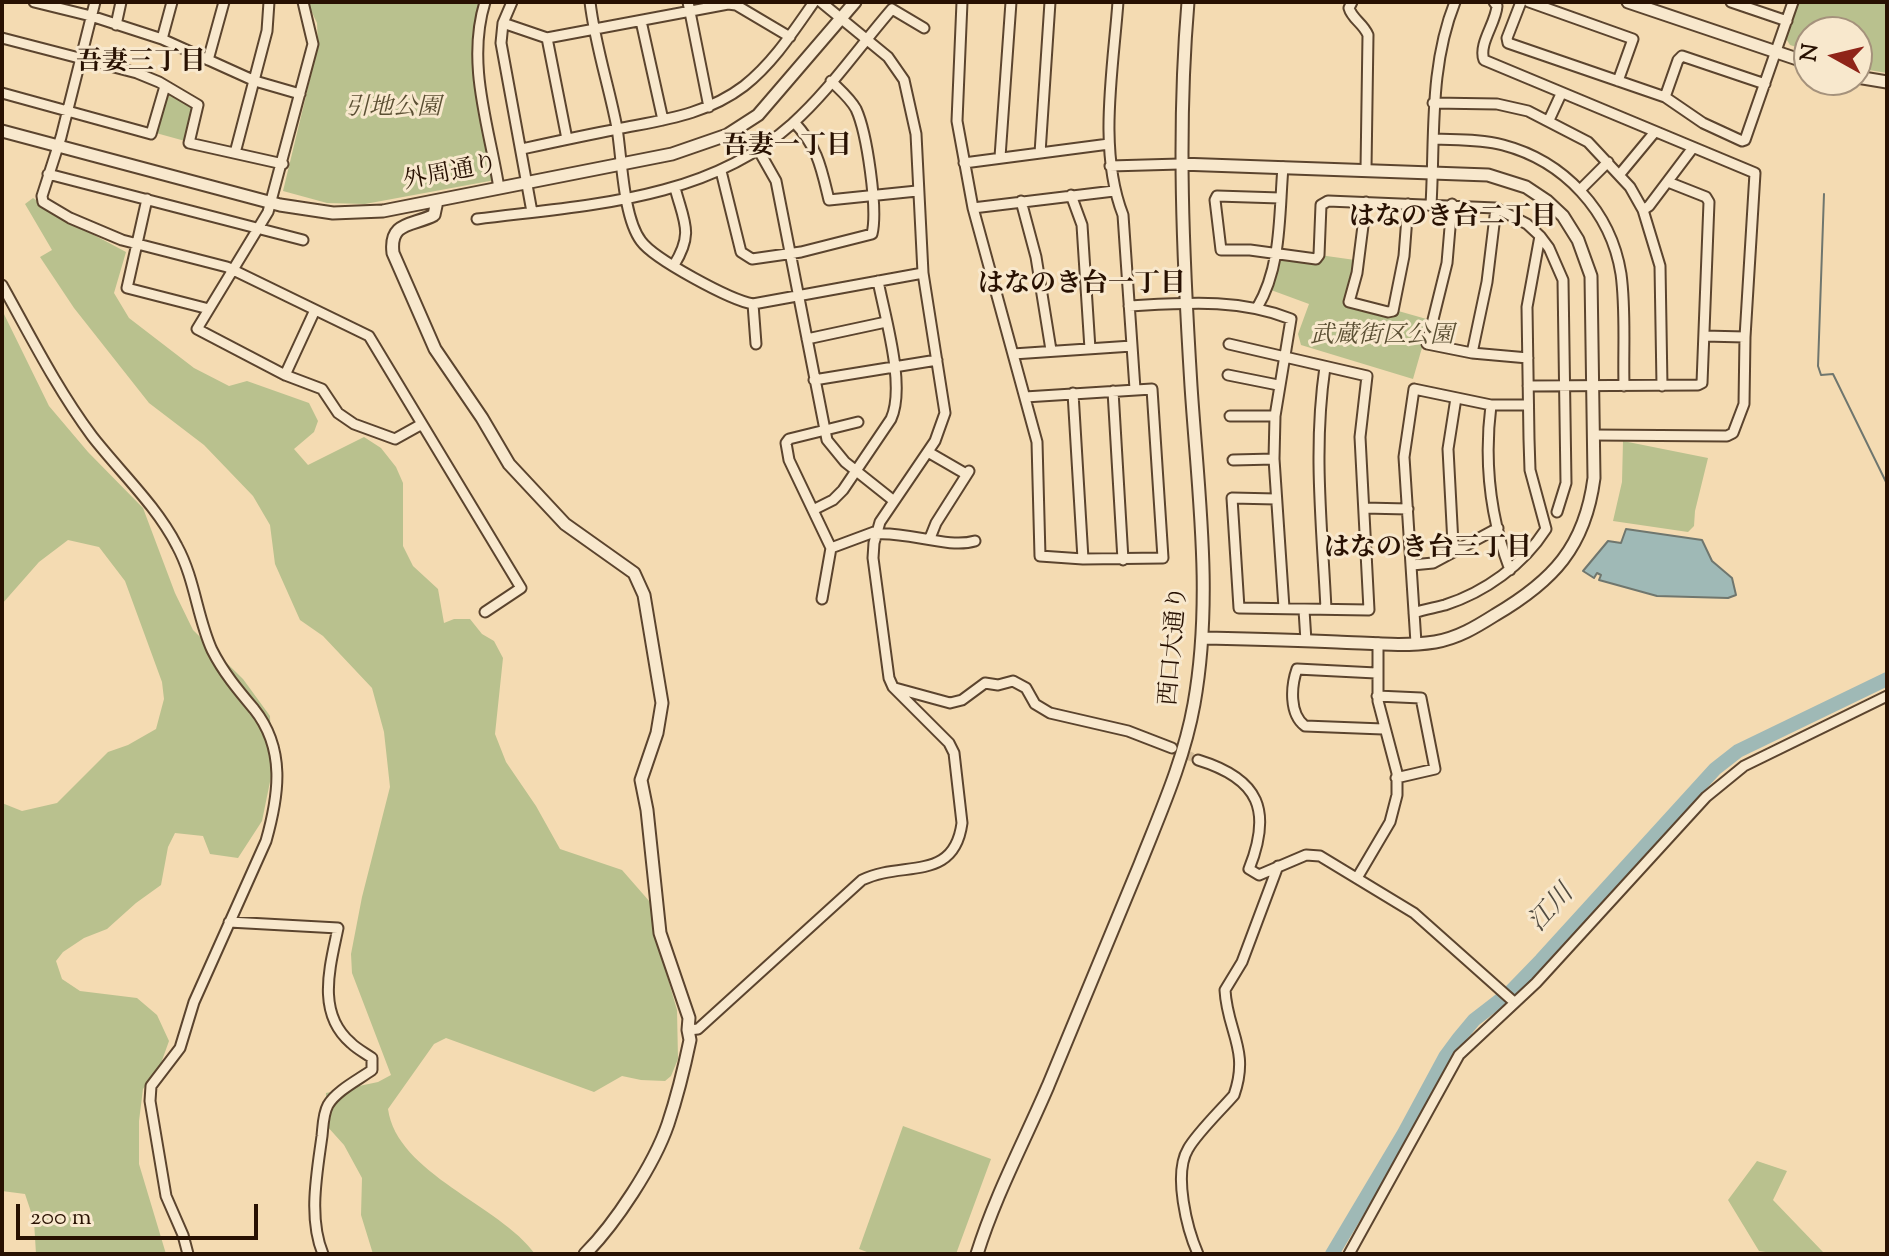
<!DOCTYPE html>
<meta charset="utf-8">
<style>
body{margin:0}
#map{position:relative;width:1889px;height:1256px;overflow:hidden;background:#f4dbb2;font-family:"Sorts Mill Goudy",serif}
canvas{display:block}
.frame{position:absolute;inset:0;border:4px solid #281102;pointer-events:none}
.north{position:absolute;left:1793px;top:16px;width:80px;height:80px;box-sizing:border-box;background:#f8e8cd;border:2px solid #a5927c;border-radius:50%;rotate:278deg;font-size:22px;font-weight:700;line-height:32px;text-align:center;color:#281102}
.north::after{content:'';display:block;margin:auto;width:28px;height:36px;background:#8f2418;clip-path:polygon(50% 0,100% 100%,50% 72%,0 100%)}
.scale{position:absolute;left:16px;top:1204px;width:242px;height:36px;box-sizing:border-box;border:4px solid #281102;border-top:0;padding-left:10px;font-size:24px;line-height:28px;white-space:nowrap;color:#281102;-webkit-text-stroke:6px #f8e8cd;paint-order:stroke}
</style>
<div id="map">
<canvas width="1889" height="1256"></canvas>
<div class="frame"></div>
<div class="north">N</div>
<div class="scale">200 m</div>
</div>
<script>
const ctx = document.querySelector('canvas').getContext('2d');
ctx.lineJoin = 'round';
function fill(path, color) { ctx.fillStyle = color; ctx.fill(path, 'evenodd'); }
function trace(path, color, width, dash) { ctx.strokeStyle = color; ctx.lineWidth = width; ctx.lineCap = dash ? 'butt' : 'round'; ctx.setLineDash(dash || []); ctx.stroke(path); }
function write(font, color, halo, rows, align = 'center') {
  ctx.font = font + ' "Sorts Mill Goudy","Noto Serif JP",serif'; ctx.lineWidth = 6; ctx.setLineDash([]); ctx.textBaseline = 'middle'; ctx.strokeStyle = halo; ctx.fillStyle = color; for (const [text, x, y, turn = 0] of rows) {
    ctx.save(); ctx.translate(x, y); ctx.rotate((+turn || 0) * Math.PI / 180); ctx.textAlign = isNaN(turn) ? turn : align; if (halo) ctx.strokeText(text, 0, 0); ctx.fillText(text, 0, 0); ctx.restore();
  }
}
const green = new Path2D(`
 M307,2H482L473,30L472,61L495,180L365,204L327,203L283,191L318,46L317,23Z
 M1797,2H1887V73L1857,68V32H1809V51L1790,45L1785,37Z
 M174,95L192,107L185,141L156,133L164,100L168,96Z
 M33,198L77,226L126,252L114,293L129,318L194,368L229,386L247,381L309,403L318,421L314,432L294,449L308,465L364,437L381,448L396,467L403,483V546L413,566L438,589L444,623L454,619H470L482,634L494,641L503,658L495,734L506,762L536,806L560,849L622,870L650,902L655,934L677,1010L678,1059L671,1076L665,1081L641,1080L622,1076L594,1092L446,1038L434,1044L388,1109C397,1174 500,1205 535,1254H373L361,1215L362,1178L344,1145L326,1125V1093L378,1082L391,1075L352,973L351,954L362,897L390,787L384,732L372,688L323,636L300,620L275,564L270,525L253,496L204,445L149,403L74,308L40,257L52,250L25,204Z
 M1284,250L1355,260L1349,297L1430,320L1413,379L1301,345L1298,334L1309,304L1271,290Z
 M2,310L49,406L88,452L143,508L175,593L193,630L243,679L270,716L272,772L262,821L238,858L210,854L203,836L175,833L168,847L161,885L136,903L107,929L84,938L63,952L56,961L62,979L80,991L137,998L157,1015L169,1041L160,1066L143,1089L139,1121V1164L166,1254H36L34,1221L25,1194L2,1191V803L22,811L57,803L108,752L128,745L156,729L164,699L162,682L125,581L99,547L68,540L39,562L2,604Z
 M1623,441L1708,458L1695,511L1694,526L1688,532L1613,521L1622,482Z
 M903,1126L991,1159L956,1254H872L859,1249Z
 M1757,1161L1787,1171L1773,1200L1823,1252L1833,1254H1779L1759,1251L1728,1200Z`);
const water = new Path2D(`
 M1626,529L1702,540L1712,561L1732,578L1736,595L1728,598L1657,596L1599,580L1601,575L1597,573L1594,578L1583,571L1608,541L1621,543Z`);
const stream = new Path2D(`
 M1824,194L1818,366L1821,375L1833,374L1887,484`);
const river = new Path2D(`
 M1332,1254L1404,1133L1445,1057L1459,1038L1474,1020L1509,993L1541,960L1715,769L1738,751L1887,679`);
const minorTunnel = new Path2D(`
 M1172,748L1198,760`);
const minor = new Path2D(`
 M34,2L91,16L162,39L255,81L300,94
 M95,2L61,137L42,196L43,202L70,218L122,240L227,267L369,336L521,588L485,612
 M303,2L313,44L268,212L197,329L285,375L322,389L338,413L354,424L395,439L422,424
 M485,2C466,64 489,126 499,188
 M512,2L503,23L501,43L532,212
 M590,2C595,45 609,86 617,128C622,159 623,217 641,241C654,259 730,300 753,304L923,273
 M688,2L709,107
 M962,2L957,121L973,208L1037,442L1040,556L1083,559L1163,558L1152,389L1025,397
 M1118,2C1113,70 1098,151 1123,215L1135,389
 M1352,2L1349,8C1352,19 1363,23 1368,35L1366,169
 M1494,2L1497,6C1496,23 1478,44 1484,60L1755,173L1745,337L1744,404L1733,433L1727,436L1593,435
 M1521,2L1507,38L1508,43L1665,97L1703,123L1742,141L1745,140L1793,2
 M1529,2L1633,39L1618,81
 M1731,2L1787,21
 M641,21L663,120
 M503,23L547,38L728,4L736,5L790,37
 M116,25L121,2
 M2,38L137,73L159,82L198,105L189,143L283,164
 M547,38L567,139
 M162,39L172,2
 M208,60L224,2
 M2,93L151,134L165,86
 M1665,97L1678,60L1682,56L1765,84
 M1433,103L1497,104L1528,111L1588,142L1630,187L1643,210L1660,266L1662,386
 M1549,120L1561,94
 M794,122C818,148 821,167 829,200L917,191
 M1435,139C1457,140 1481,139 1503,145C1564,161 1611,211 1621,274C1626,311 1623,349 1624,386
 M522,149C554,142 586,135 618,129C662,120 706,115 744,86C773,63 793,32 814,2
 M759,151L776,181L827,440L845,462L894,501
 M235,153L267,31L269,2
 M1040,153L1050,2
 M1000,157L1011,2
 M964,163L1109,144
 M1110,166L1180,164
 M721,171L741,252L752,259L801,252L872,234C878,209 867,133 856,109C850,98 840,90 831,81
 M48,174L303,240
 M1620,174L1654,133
 M1581,189L1608,162
 M1071,195L1082,225L1090,349
 M1280,198L1217,196L1215,200L1221,250H1250L1316,259L1319,255L1321,205L1328,201L1496,208L1527,224L1540,236L1549,248L1563,280L1566,483L1557,512
 M147,199L127,288L209,309
 M1021,201L1036,257L1051,350
 M1366,202L1357,273L1349,302L1388,312L1393,311L1404,256L1408,204
 M1452,204L1447,263L1427,344L1472,353L1528,358
 M1431,205C1435,136 1429,67 1455,2
 M973,208L1114,191
 M1643,210L1649,206L1692,149
 M477,219C585,205 706,201 792,124C829,91 859,47 892,9L924,28
 M674,265C694,233 684,222 675,188
 M2,285C31,337 57,389 92,436C120,472 156,505 177,546C195,579 197,617 212,650C223,672 238,690 254,709C286,749 279,795 266,841L194,1002L180,1048L151,1086L150,1101L166,1196L183,1235L188,1254
 M753,304L756,344
 M1129,306C1185,303 1238,298 1291,319L1275,416L1274,459L1284,608
 M1257,308C1282,266 1279,214 1283,167
 M1704,336L1745,337
 M807,339L886,322
 M1229,344L1367,376L1360,437L1369,610L1239,608L1232,498L1276,499
 M1472,353L1487,282L1496,208
 M1013,354L1132,346
 M1325,367C1313,449 1322,526 1326,609
 M285,375L315,310
 M1228,375L1278,385
 M814,380L937,360
 M1528,386L1698,385L1702,383L1709,202L1706,197L1668,182
 M1113,391L1123,560
 M1073,393L1083,559
 M1456,398L1448,449L1453,544L1456,550
 M1491,405C1484,461 1490,517 1510,570
 M1230,416H1275
 M928,452L966,474
 M1233,460L1274,459
 M1364,508L1408,509
 M813,510L833,500L843,490L891,419C906,386 885,317 878,281
 M930,538L936,523L969,471
 M831,548L874,532L876,534C907,531 948,549 975,541
 M1412,565L1433,563L1498,528
 M822,599L831,548L789,460L786,443L789,439L858,422
 M1304,610L1306,641
 M1414,613C1424,609 1434,608 1445,605C1485,592 1523,565 1546,529L1530,470L1529,439L1527,307L1540,236
 M1416,643L1404,457L1414,389L1491,405H1528
 M1376,673L1297,669C1291,686 1289,714 1305,726L1383,729
 M895,688L950,703L962,700L985,683L998,685L1013,681L1026,688L1035,704L1050,713L1128,731L1172,748
 M1377,696L1421,698L1435,769L1396,778
 M1198,760C1260,779 1272,811 1249,869L1259,875L1306,855L1320,856L1414,913L1514,1002
 M1357,878L1390,822L1397,795V773L1378,701V643
 M229,922L338,928C330,967 316,1013 351,1043C357,1049 365,1053 372,1058V1070C358,1080 336,1091 328,1105C323,1114 323,1127 322,1136C317,1173 308,1218 323,1254
 M688,1030L698,1029L862,880C903,860 954,883 962,823L954,753L949,743L893,687L889,678L873,558L874,543L880,522L935,441L945,413L923,273L916,134L904,80L888,57L821,2
 M1198,1254C1187,1229 1173,1174 1188,1149C1197,1133 1221,1110 1234,1095C1250,1050 1227,1031 1225,990L1242,962L1278,866
 M1349,1254L1459,1055L1536,983L1706,797L1744,766L1887,696`);
const tertiary = new Path2D(`
 M1628,2L1809,63
 M1857,77L1887,82
 M2,131L280,205L333,213L383,211L672,154L727,135L758,115L855,2
 M1180,164L1488,175L1526,187L1547,201L1563,216L1578,240L1591,276L1594,478C1585,547 1553,581 1495,615C1476,627 1458,638 1435,642C1403,647 1369,643 1337,642C1292,640 1247,639 1203,638
 M437,201L434,215C413,226 389,221 393,253L435,349L482,418L509,464L565,524L634,573L644,595L662,703L657,733L641,780L647,810L660,933L689,1018L688,1030L690,1040C684,1069 677,1097 668,1124C654,1165 615,1224 585,1254
 M977,1254C995,1196 1024,1142 1048,1086C1079,1012 1110,938 1140,864C1161,811 1184,760 1194,704C1213,598 1198,492 1191,386C1183,257 1177,130 1188,2`);
const parkNames = [
 ["引地公園",393,110],
 ["武蔵街区公園",1382,338]
];
const streetNames = [
 ["外周通り",451,175,-11],
 ["西口大通り",1176,646,-85]
];
const neighbourhoodNames = [
 ["吾妻三丁目",141,65],
 ["吾妻一丁目",787,149],
 ["はなのき台二丁目",1453,220],
 ["はなのき台一丁目",1082,287],
 ["はなのき台三丁目",1428,551]
];
const waterNames = [
 ["江川",1553,910,-48]
];
fill(green, '#b9c18e');
fill(water, '#9fb9b6');
trace(water, '#6f766e', 2);
trace(stream, '#6f766e', 2);
trace(river, '#9fb9b6', 14);
trace(minorTunnel, '#d5bd98', 9, [9, 4.5]);
trace(minor, '#5b442e', 13);
trace(tertiary, '#5b442e', 15);
trace(minor, '#f8e8cd', 9);
trace(tertiary, '#f8e8cd', 11);
write('italic 24px', '#5b4f33', '#f8e8cd', parkNames);
write('24px', '#281102', '#f8e8cd', streetNames);
write('bold 26px', '#281102', '#f8e8cd', neighbourhoodNames);
write('italic 26px', '#524c41', '#f8e8cd', waterNames);
</script>
